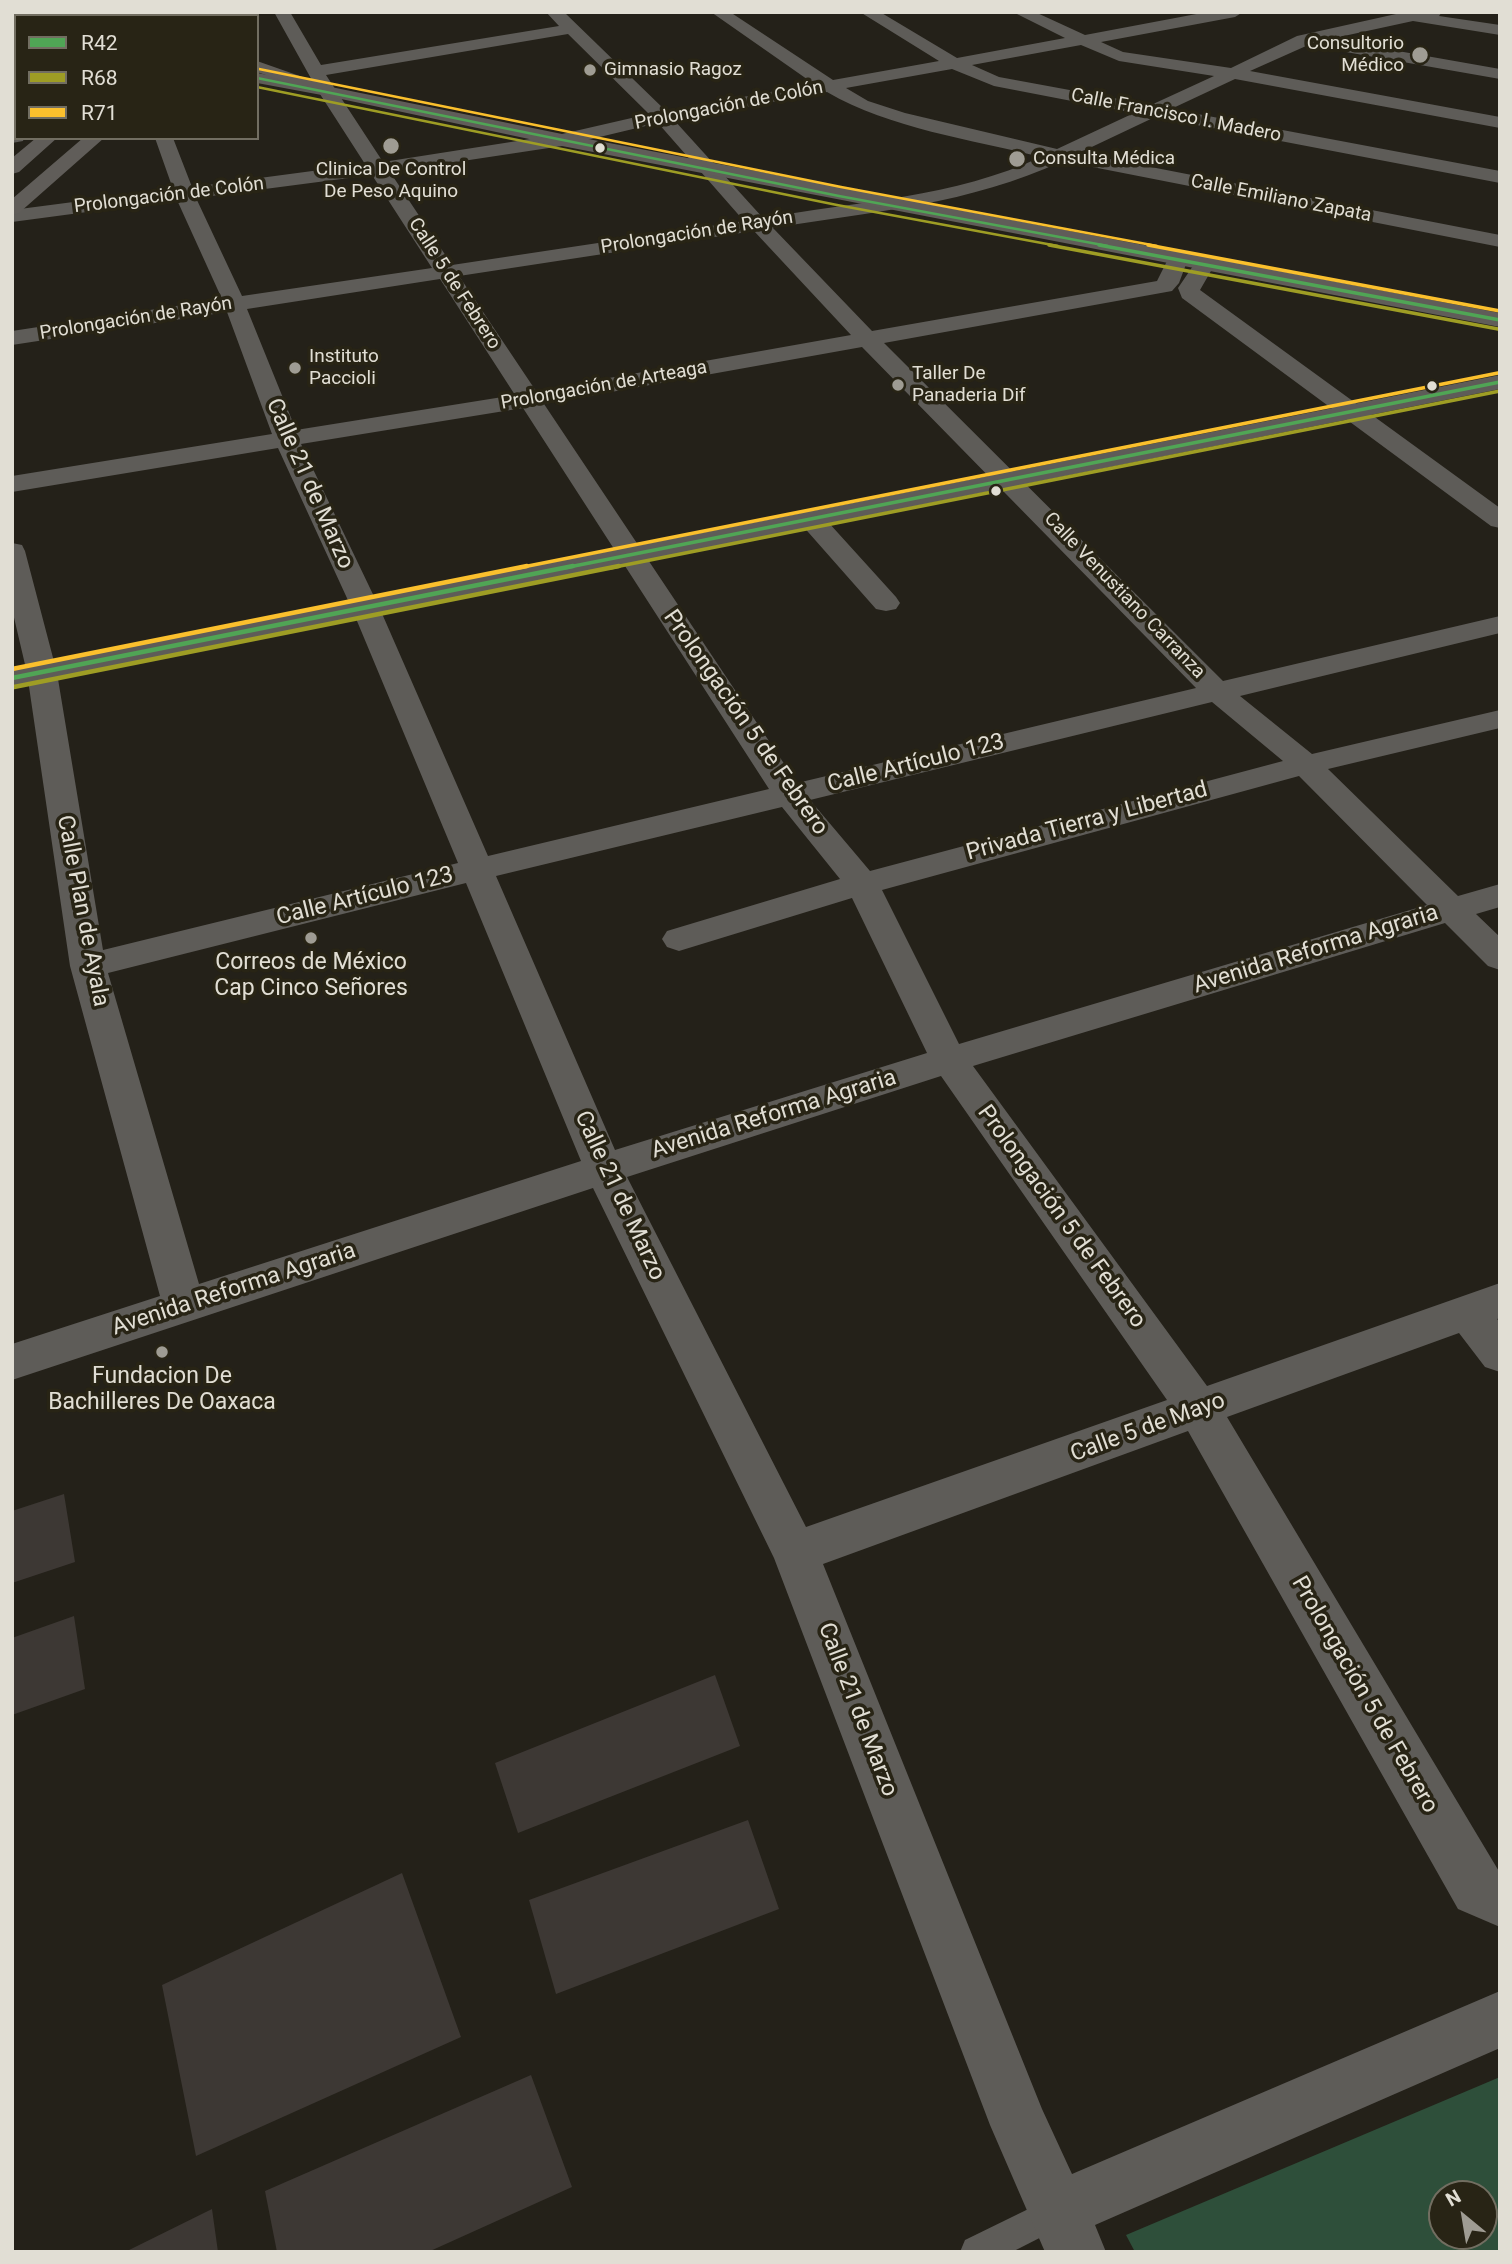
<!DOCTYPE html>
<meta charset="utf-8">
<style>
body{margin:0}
#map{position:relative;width:1512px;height:2264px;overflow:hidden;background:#242119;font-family:Roboto,sans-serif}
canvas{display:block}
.frame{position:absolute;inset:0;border:14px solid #e1ded4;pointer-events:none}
.legend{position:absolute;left:14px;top:14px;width:245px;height:126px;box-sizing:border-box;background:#282415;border:2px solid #726e61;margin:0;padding:9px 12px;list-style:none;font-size:21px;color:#e1ded4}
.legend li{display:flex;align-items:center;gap:14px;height:35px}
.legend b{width:35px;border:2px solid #726e61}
.north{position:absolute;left:1428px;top:2180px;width:70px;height:70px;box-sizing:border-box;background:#282415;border:2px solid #726e61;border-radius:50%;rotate:330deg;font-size:19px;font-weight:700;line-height:28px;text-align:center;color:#e1ded4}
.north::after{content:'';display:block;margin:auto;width:24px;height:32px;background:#9f9c93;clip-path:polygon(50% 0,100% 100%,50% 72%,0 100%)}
</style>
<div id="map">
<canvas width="1512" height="2264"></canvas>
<div class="frame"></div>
<ul class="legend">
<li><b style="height:9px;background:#50a555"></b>R42</li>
<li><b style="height:9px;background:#9e9d24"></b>R68</li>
<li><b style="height:9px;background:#fbc02d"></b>R71</li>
</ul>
<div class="north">N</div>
</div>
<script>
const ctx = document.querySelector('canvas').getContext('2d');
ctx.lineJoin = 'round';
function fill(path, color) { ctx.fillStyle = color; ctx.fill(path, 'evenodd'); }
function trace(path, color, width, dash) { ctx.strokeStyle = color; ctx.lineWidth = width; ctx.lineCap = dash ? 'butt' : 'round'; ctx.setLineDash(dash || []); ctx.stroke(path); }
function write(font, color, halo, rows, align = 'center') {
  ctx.font = font + ' Roboto,sans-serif'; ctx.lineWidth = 7; ctx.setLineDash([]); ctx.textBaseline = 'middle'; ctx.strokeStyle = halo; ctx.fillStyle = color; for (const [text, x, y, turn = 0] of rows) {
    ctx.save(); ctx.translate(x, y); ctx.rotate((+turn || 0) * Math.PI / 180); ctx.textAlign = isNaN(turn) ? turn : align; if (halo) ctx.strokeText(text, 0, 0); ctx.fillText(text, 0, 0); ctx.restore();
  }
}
const green = new Path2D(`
 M1500,2077V2252H1135L1126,2235ZM1442,2194H1484V2236H1442Z`);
const building = new Path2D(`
 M64,1494L75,1562L12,1583V1511Z
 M74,1616L85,1689L12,1715V1638Z
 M715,1675L740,1746L518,1833L495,1763Z
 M748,1820L779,1909L556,1994L529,1900Z
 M402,1873L461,2037L196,2156L162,1985Z
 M531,2075L572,2187L428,2252H277L265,2191Z
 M212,2209L218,2252H125Z`);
const service = new Path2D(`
 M1057,2195L1069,2199L1073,2211L1069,2223L1012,2252H960L965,2240Z`);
const minor = new Path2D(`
 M116,12H134L137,16H119Z
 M274,12H290L321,65L559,26L546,12H564L666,111L814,84L711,12H730L833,80L939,61L860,12H880L957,58L1065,38L1013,12H1035L1085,35L1207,12H1243L1235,17L1101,42L1123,52L1231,68L1297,36L1405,12H1442L1439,16L1500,25V35L1413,21L1330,39L1500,69V79L1323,48L1315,42L1250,71L1500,117V128L1235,79L1171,109L1500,171V183L1155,117L1079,153L1500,235V247L1062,161C972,204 870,212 773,228L872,331L1157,281L1170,255H1184L1188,259L1179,283L1172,291L884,343L1223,681L1500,616V633L1240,696L1312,754L1500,710V728L1328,769L1458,896L1500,884V907L1476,914L1500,937V970L1488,966L1445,923L973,1066L1207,1386L1500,1283V1318L1497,1319L1500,1322V1372L1485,1367L1459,1333L1227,1417L1500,1873V1927L1458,1909L1188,1431L823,1564L1042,2109L1072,2174L1500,1991V2048L1095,2225L1106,2252H1045L990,2125L774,1558L593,1188L12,1380V1344L160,1296L70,966L27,673L12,609V543L22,545L25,551L57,673L103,950L458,863L352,609L278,448L12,492V476L272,434L227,312L12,345V331L222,299L177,200L12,222V210L173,189L155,138H173L192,187L365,164L318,91ZM568,34L649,114L562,134L383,162L326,75ZM1081,45L1119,61L1214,76L1151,105L999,77L972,65ZM952,69L994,86L1134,113L1057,149L905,113L868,101L846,88ZM827,92C891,129 970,139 1041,157C956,197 855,202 763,218L674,120ZM658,123L744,221L452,265L390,172L562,146ZM372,175L432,268L242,296L196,198ZM754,231L851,335L536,391L459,276ZM440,279L515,395L296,430L247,309ZM862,347L1196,688L797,783L544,404ZM523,408L769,789L488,856L380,609L301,444ZM1212,702L1283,761L870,871L810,800ZM1299,776L1427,905L959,1044L882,890ZM782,807L840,879L667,931L662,939L667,947L679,951L852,898L927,1053L615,1150L496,876ZM466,883L581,1161L199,1284L108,973ZM941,1076L1167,1400L806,1527L627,1177Z
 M12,52L16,53V63L12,62Z
 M12,88L16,89V99L12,98Z
 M12,131H16V138H24L23,141L12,143Z
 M1204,258L1215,264L1200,290L1500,508V528L1491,526L1182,298L1178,288L1197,260Z
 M810,510L819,512L896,597L900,603L896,609L886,611L876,609L801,524L797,518L801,512Z`);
const tertiary = new Path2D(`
 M257,73L327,86L336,91L327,96L257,83Z
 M1500,375V389L12,687V669Z`);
const secondary = new Path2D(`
 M190,12H207L204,16H187Z
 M228,12H244L241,16H225Z
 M257,61L331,87L562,134L1500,313V327L562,146L327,96L257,72Z
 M36,138H57L19,172L12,174V158Z
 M83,138H104L19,213L12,215V199Z`);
const bus1Far2 = new Path2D(`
 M257,78L839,196L1108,246`);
const bus1Far1 = new Path2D(`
 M1099,245L1500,320
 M564,568L1500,382`);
const bus1 = new Path2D(`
 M12,678L573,566`);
const bus2Far2 = new Path2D(`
 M257,87L837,205L1058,246`);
const bus2Far1 = new Path2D(`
 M1049,245L1498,329
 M610,568L1500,391`);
const bus2 = new Path2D(`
 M14,687L619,566`);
const bus3Far2 = new Path2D(`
 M259,69L841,187L1157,246`);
const bus3Far1 = new Path2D(`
 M1148,245L1500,311
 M518,568L1498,373`);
const bus3 = new Path2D(`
 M12,669L527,566`);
const markers = [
 [1420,55,9,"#9f9c93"],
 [590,70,7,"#9f9c93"],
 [391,146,9,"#9f9c93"],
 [600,148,6,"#e1ded4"],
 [1017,159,9,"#9f9c93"],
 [295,368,7,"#9f9c93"],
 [898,385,7,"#9f9c93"],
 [1432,386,6,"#e1ded4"],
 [996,491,6,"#e1ded4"],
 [311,938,7,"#9f9c93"],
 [162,1352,7,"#9f9c93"]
];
const farPoinames = [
 ["Consultorio",1404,44,"right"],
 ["Médico",1404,66,"right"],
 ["Gimnasio Ragoz",604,70],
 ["Consulta Médica",1033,159],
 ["Clinica De Control",391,170,"center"],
 ["De Peso Aquino",391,192,"center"],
 ["Instituto",309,357],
 ["Paccioli",309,379],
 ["Taller De",912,374],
 ["Panaderia Dif",912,396]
];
const farStreetnames = [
 ["Prolongación de Colón",729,106,-11],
 ["Calle Francisco I. Madero",1176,116,11],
 ["Prolongación de Colón",169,196,-7],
 ["Calle Emiliano Zapata",1281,199,11],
 ["Prolongación de Rayón",697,233,-9],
 ["Calle 5 de Febrero",454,284,57],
 ["Prolongación de Rayón",136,319,-9],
 ["Prolongación de Arteaga",604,386,-10],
 ["Calle Venustiano Carranza",1124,596,46]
];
const streetNames = [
 ["Calle 21 de Marzo",309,484,66],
 ["Prolongación 5 de Febrero",745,723,55],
 ["Calle Artículo 123",916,764,-14],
 ["Privada Tierra y Libertad",1087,822,-15],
 ["Calle Artículo 123",365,897,-14],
 ["Calle Plan de Ayala",82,911,79],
 ["Avenida Reforma Agraria",1316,950,-17],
 ["Avenida Reforma Agraria",774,1115,-17],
 ["Calle 21 de Marzo",619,1196,65],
 ["Prolongación 5 de Febrero",1061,1217,54],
 ["Avenida Reforma Agraria",234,1290,-18],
 ["Calle 5 de Mayo",1148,1428,-20],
 ["Prolongación 5 de Febrero",1364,1695,60],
 ["Calle 21 de Marzo",857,1710,69]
];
const poiNames = [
 ["Correos de México",311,963],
 ["Cap Cinco Señores",311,989],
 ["Fundacion De",162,1377],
 ["Bachilleres De Oaxaca",162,1403]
];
fill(green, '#2e4f3a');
fill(building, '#3d3834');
fill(service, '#5e5c58');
fill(minor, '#5e5c58');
fill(tertiary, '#5e5c58');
fill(secondary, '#605d59');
trace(bus1Far2, '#50a555', 2.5);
trace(bus1Far1, '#50a555', 3.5);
trace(bus1, '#50a555', 4.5);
trace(bus2Far2, '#9e9d24', 2.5);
trace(bus2Far1, '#9e9d24', 3.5);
trace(bus2, '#9e9d24', 4.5);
trace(bus3Far2, '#fbc02d', 2.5);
trace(bus3Far1, '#fbc02d', 3.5);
trace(bus3, '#fbc02d', 4.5);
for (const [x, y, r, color] of markers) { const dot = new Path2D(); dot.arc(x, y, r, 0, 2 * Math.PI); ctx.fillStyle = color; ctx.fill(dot); trace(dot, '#282415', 2.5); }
write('19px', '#e1ded4', '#282415', farPoinames, 'left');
write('19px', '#e1ded4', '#282415', farStreetnames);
write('23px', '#e1ded4', '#282415', streetNames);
write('23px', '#e1ded4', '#282415', poiNames);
</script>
